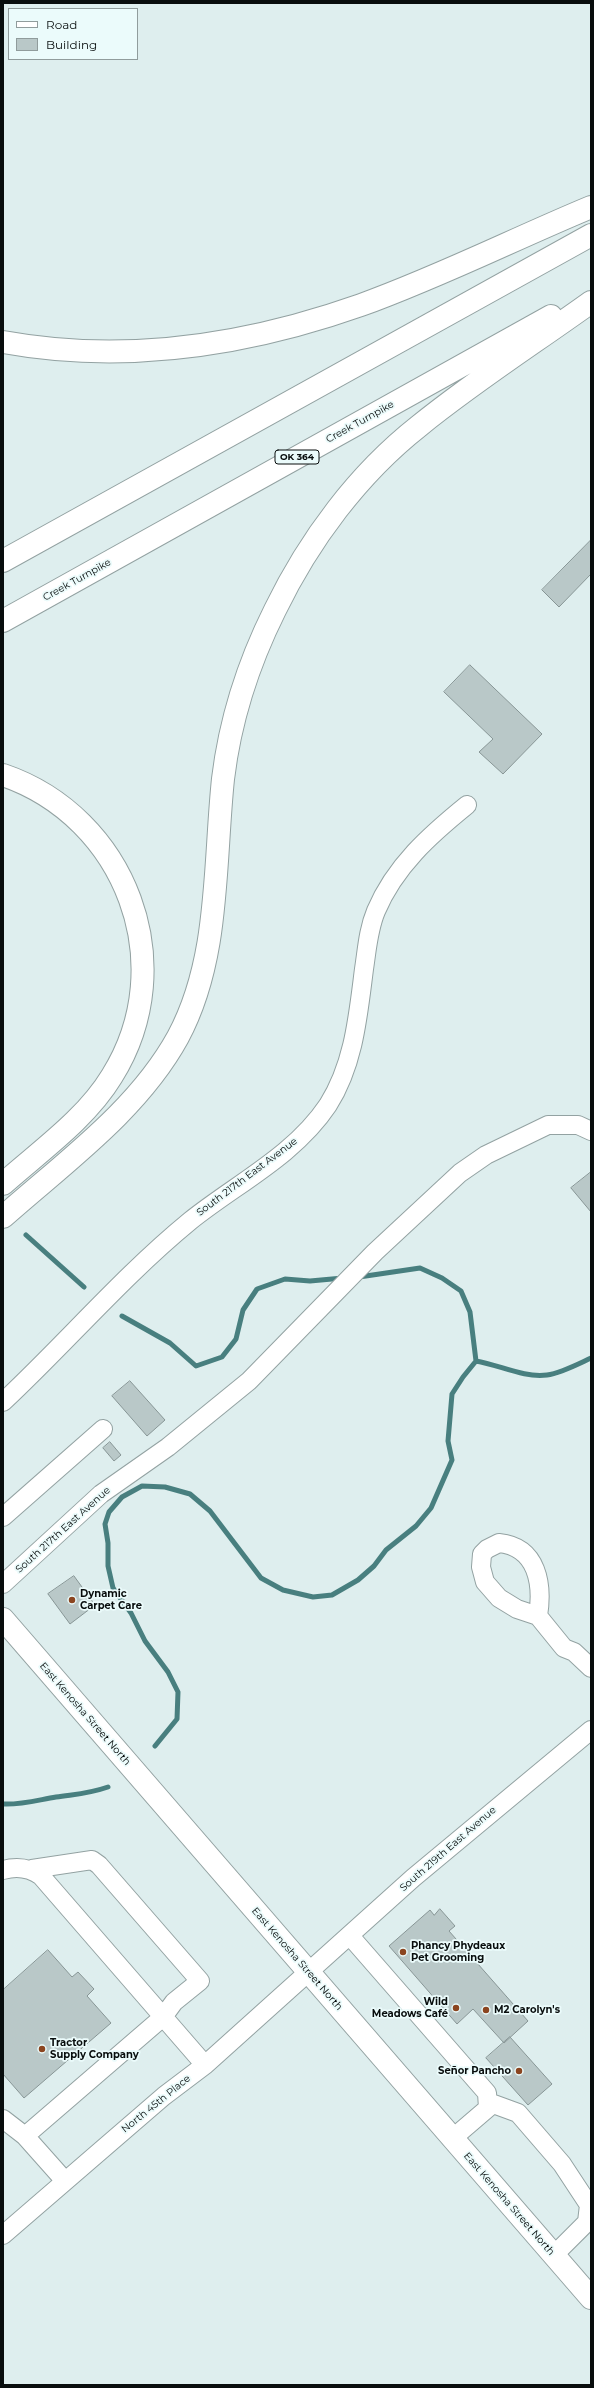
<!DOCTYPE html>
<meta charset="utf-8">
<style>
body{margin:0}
#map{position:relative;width:594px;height:2388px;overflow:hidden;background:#deeeee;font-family:Montserrat,sans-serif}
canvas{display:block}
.frame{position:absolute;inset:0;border:4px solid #080d0d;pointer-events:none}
.legend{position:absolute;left:8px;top:8px;width:130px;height:52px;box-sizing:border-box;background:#ebfbfb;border:1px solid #909c9c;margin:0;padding:5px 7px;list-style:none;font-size:12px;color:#080d0d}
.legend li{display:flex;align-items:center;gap:8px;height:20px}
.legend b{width:20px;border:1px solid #909c9c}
</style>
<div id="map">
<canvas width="594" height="2388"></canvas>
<div class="frame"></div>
<ul class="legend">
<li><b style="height:5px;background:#fff"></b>Road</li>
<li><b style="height:11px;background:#b9c8c8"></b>Building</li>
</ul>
</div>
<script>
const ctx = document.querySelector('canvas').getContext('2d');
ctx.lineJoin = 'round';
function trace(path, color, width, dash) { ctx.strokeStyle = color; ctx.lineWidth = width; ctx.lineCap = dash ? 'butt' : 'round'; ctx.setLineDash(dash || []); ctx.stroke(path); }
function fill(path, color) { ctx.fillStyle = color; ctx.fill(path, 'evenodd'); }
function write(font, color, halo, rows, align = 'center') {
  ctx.font = font + ' Montserrat,sans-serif'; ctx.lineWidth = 3.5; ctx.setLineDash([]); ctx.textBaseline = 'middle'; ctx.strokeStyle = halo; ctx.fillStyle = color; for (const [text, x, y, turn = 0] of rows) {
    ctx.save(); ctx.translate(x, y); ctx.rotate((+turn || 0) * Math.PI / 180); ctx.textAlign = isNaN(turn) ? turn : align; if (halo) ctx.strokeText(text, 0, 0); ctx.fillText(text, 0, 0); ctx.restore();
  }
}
const stream = new Path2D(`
 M26,1235L84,1287
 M122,1316L170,1343L196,1366L222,1357L236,1339L243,1310L257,1289L285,1279L310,1281L343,1278
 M476,1361C500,1365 523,1378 547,1375C561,1373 578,1364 591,1358
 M155,1746L177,1719L178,1692L168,1672L145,1641L131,1613L113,1588L108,1566V1543L105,1524L109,1512L122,1497L142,1486L165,1487L190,1494L210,1511L261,1578L283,1590L313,1597L332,1595L358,1580L374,1566L386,1550L416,1526L431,1508L452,1460L448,1441L452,1394L463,1377L476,1361L470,1312L461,1291L442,1278L420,1268L359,1277
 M3,1804C21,1805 38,1800 56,1797C76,1794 88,1794 108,1787`);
const building = new Path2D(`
 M591,540V574L559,607L542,590Z
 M470,665L542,734L503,774L479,752L493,739L444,692Z
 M591,1172V1212L571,1188Z
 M130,1381L165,1420L147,1436L112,1396Z
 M110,1442L121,1455L114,1461L103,1448Z
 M74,1576L95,1605L70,1624L48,1594Z
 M440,1909L455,1926L449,1931L528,2021L504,2043L473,2009L457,2024L389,1946L430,1910L434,1915Z
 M48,1950L72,1977L78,1972L94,1989L87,1996L111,2023L24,2098L3,2074V1990Z
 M510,2037L552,2084L528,2105L486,2058Z`);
const minor = new Path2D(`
 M3,1402C66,1343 123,1276 190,1221C236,1184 294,1156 328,1105C354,1064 358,1016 364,969C367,950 368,930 376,911C395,866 430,835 467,805
 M3,1517L103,1429
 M3,1584L101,1494L168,1447L249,1381L375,1252L460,1173L486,1155L548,1125H578L591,1131
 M538,1616C543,1585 538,1547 499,1543L487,1549L482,1554L481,1567L485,1582L499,1598L517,1609L538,1616L564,1648L574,1652L591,1668
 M3,1870C17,1866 30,1868 41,1876L205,2065
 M350,1936L487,2093L488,2108L453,2138
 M488,2102L518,2113L562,2164L589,2205L587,2222L554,2255
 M3,2119L25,2136L65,2181
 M25,2136L163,2017L174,2002L200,1981L99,1865L92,1860L32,1869
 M3,2235L164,2096L205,2065L413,1878L591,1730`);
const major = new Path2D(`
 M3,1619L591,2298`);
const highway = new Path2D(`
 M3,342C124,364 245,346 361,305C439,277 514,239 591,207
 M3,561L591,235
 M3,621L551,316
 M3,775C126,817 182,964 112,1076C86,1119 40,1151 3,1184
 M3,1217C65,1162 138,1110 178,1037C220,959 214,865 223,779C230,721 249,662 275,610C309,540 358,474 419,426C473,382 534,343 591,302`);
const markers = [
 [72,1600,4,"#8b4520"],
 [403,1952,4,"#8b4520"],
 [456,2008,4,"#8b4520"],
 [486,2010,4,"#8b4520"],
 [42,2049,4,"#8b4520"],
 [519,2071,4,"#8b4520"]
];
const shields = [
 [297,457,44]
];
const shieldNames = [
 ["OK 364",297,457]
];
const streetNames = [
 ["Creek Turnpike",360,422,-29],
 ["Creek Turnpike",77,580,-29],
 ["South 217th East Avenue",247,1177,-37],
 ["South 217th East Avenue",63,1530,-42],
 ["East Kenosha Street North",85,1714,49],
 ["South 219th East Avenue",448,1849,-41],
 ["East Kenosha Street North",297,1959,49],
 ["North 45th Place",156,2104,-39],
 ["East Kenosha Street North",509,2204,49]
];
const poiNames = [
 ["Dynamic",80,1594],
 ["Carpet Care",80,1606],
 ["Phancy Phydeaux",411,1946],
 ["Pet Grooming",411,1958],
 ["Wild",448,2002,"right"],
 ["Meadows Café",448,2014,"right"],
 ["M2 Carolyn's",494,2010],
 ["Tractor",50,2043],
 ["Supply Company",50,2055],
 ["Señor Pancho",511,2071,"right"]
];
trace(stream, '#487f7f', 5);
fill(building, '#b9c8c8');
trace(building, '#879595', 1);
trace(minor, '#93a2a2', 20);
trace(major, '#93a2a2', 24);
trace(highway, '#93a2a2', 24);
trace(minor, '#fff', 18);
trace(major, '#fff', 22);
trace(highway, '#fff', 22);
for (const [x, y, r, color] of markers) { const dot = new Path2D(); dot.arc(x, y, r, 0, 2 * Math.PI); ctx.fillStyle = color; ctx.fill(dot); trace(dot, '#ebfbfb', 1.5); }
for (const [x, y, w] of shields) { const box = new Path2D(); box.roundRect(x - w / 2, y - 7, w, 14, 3); ctx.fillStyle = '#ebfbfb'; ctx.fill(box); trace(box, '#080d0d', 1); }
write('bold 9px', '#080d0d', null, shieldNames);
write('10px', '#080d0d', '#ebfbfb', streetNames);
write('bold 10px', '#080d0d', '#ebfbfb', poiNames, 'left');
</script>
